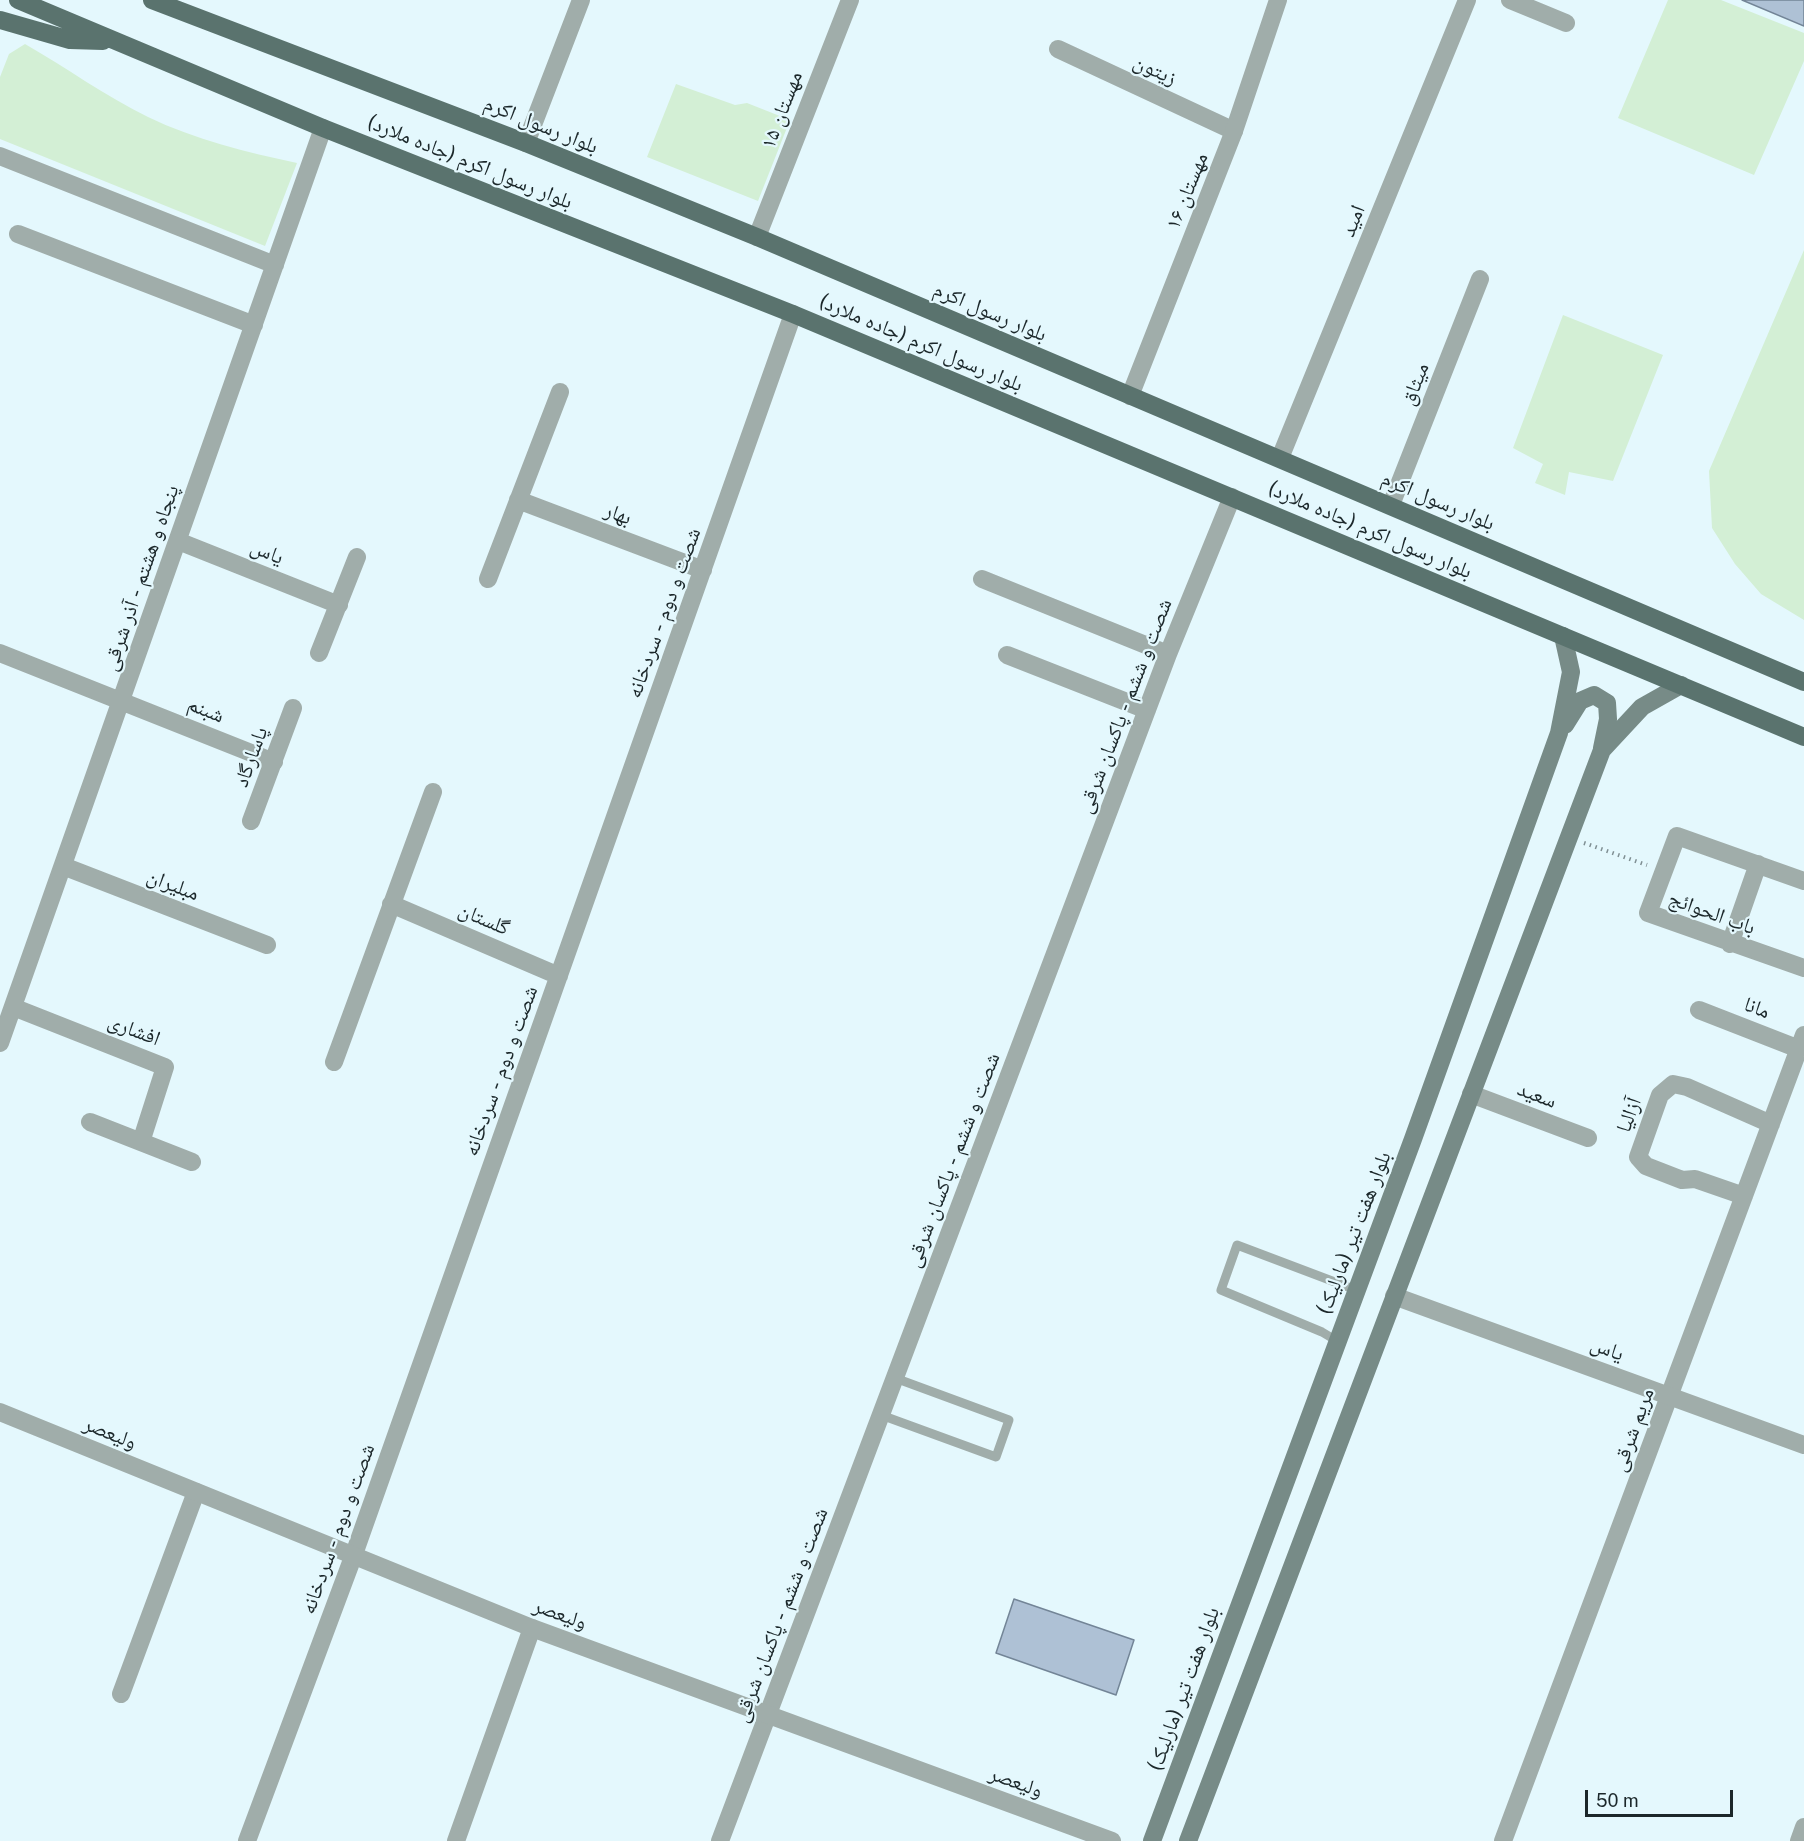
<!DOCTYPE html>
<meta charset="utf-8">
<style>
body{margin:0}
#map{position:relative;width:1804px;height:1841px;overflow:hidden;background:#e4f8fd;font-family:"Public Sans",sans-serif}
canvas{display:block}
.scale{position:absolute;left:1585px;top:1790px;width:148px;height:27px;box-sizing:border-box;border:3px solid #1b272a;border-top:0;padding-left:8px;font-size:18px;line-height:21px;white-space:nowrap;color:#1b272a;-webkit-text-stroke:4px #e4f8fd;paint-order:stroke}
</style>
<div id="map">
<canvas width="1804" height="1841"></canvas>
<div class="scale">50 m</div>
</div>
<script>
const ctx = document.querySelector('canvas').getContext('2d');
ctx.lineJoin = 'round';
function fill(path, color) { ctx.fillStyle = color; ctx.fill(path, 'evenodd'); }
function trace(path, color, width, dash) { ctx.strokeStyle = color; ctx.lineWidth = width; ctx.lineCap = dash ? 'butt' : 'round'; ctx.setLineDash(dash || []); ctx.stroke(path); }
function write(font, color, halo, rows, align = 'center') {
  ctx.font = font + ' "Public Sans","Noto Naskh Arabic",sans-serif'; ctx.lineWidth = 4.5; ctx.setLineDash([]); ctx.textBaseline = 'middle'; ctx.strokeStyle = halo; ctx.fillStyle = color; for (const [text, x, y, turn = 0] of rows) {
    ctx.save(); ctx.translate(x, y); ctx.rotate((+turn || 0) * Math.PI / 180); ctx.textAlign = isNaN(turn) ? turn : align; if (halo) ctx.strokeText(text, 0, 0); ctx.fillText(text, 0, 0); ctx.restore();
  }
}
const green = new Path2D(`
 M1668,0H1721L1804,33V61L1754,175L1618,118Z
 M25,44C67,68 105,96 148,117C196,140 246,152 297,163L265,246L0,139V77L9,54Z
 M676,84L735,105L747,103L790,120L758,201L647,157Z
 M1804,250V620L1761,594L1735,564L1712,528L1709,471Z
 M1563,315L1663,355L1613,481L1569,472L1565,495L1535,483L1543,464L1513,448Z`);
const building = new Path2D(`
 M1742,0H1804V26Z
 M1014,1599L1134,1640L1116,1695L996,1653Z`);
const path = new Path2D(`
 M1584,843L1647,865`);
const service = new Path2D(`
 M1337,1341L1322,1332L1221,1290L1237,1245L1356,1290
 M881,1415L996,1457L1009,1420L895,1378`);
const minor = new Path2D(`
 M1510,0L1566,23
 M1058,49L1234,131
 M0,156L275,265
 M18,234L254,325
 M757,237L850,0
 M1280,458L1467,0
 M518,500L703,570
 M1391,505L1480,279
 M178,541L339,605
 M488,579L560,392
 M982,579L1168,654
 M0,653L274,762
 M319,653L357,557
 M1007,655L1147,710
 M251,821L293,708
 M63,866L267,945
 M1804,881L1677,836L1648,913L1804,968
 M391,904L559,976
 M1730,944L1758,864
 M13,1007L165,1067L141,1142
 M1699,1010L1799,1049
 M0,1043L323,128
 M334,1062L433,792
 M1471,1094L1588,1138
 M90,1122L192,1162
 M1744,1196L1695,1179L1682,1180L1646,1166L1638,1157L1660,1095L1673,1084L1687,1087L1771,1124
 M121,1694L196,1492
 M247,1841L353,1557L793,314
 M456,1841L532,1628
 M720,1841L1168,654L1232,497
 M1503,1841L1804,1035
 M1799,1841L1804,1827`);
const tertiary = new Path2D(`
 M526,143L581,0
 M1130,396L1234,131L1278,0
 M1394,1296L1804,1445
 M0,1412L532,1628L1112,1841`);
const secondary = new Path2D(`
 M1565,725L1580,701L1594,695L1607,703L1608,719L1602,748
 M1152,1841L1413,1139L1559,733L1571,672L1563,636
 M1188,1841L1602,750L1642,707L1681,685`);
const primary = new Path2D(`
 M18,0L323,128L793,314L1804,737
 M152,0L526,143L757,237L1804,682
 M0,20L70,40L103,41`);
const streetNames = [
 ["زیتون",1155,70,25],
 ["مهستان ۱۵",782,110,-69],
 ["بلوار رسول اکرم",541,125,22],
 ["بلوار رسول اکرم (جاده ملارد)",470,162,22],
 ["مهستان ۱۶",1187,191,-68],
 ["امید",1353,221,-68],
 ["بلوار رسول اکرم",990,312,23],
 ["بلوار رسول اکرم (جاده ملارد)",921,343,23],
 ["میثاق",1415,384,-68],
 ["بلوار رسول اکرم",1438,501,23],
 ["بهار",618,514,21],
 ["بلوار رسول اکرم (جاده ملارد)",1370,530,23],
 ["یاس",267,552,22],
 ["پنجاه و هشتم - آذر شرقی",141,578,-71],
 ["شصت و دوم - سردخانه",664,613,-70],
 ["شصت و ششم - پاکسان شرقی",1125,706,-69],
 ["شبنم",206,710,22],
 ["پاسارگاد",251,757,-70],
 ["مبلیران",173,885,21],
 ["باب الحوائج",1712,913,20],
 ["گلستان",484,919,23],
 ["مانا",1757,1008,21],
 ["افشاری",134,1030,21],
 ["شصت و دوم - سردخانه",501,1071,-70],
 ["سعید",1537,1095,21],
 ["آزالیا",1629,1115,-70],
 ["شصت و ششم - پاکسان شرقی",953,1160,-69],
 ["بلوار هفت تیر (مارلیک)",1354,1233,-69],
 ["یاس",1607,1349,20],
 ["مریم شرقی",1633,1430,-70],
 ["ولیعصر",110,1433,22],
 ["شصت و دوم - سردخانه",338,1529,-70],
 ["ولیعصر",560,1614,20],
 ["شصت و ششم - پاکسان شرقی",781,1615,-69],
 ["بلوار هفت تیر (مارلیک)",1184,1689,-70],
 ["ولیعصر",1016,1782,20]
];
fill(green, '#d3efd5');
fill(building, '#aec1d5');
trace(building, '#738597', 1.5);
trace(path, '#809094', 4, [1.5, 4.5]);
trace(service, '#a0adaa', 9);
trace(minor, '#a0adaa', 18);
trace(tertiary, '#a0adaa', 18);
trace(secondary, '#778b87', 18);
trace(primary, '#5a736e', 18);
write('21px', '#1b272a', '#e4f8fd', streetNames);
</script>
